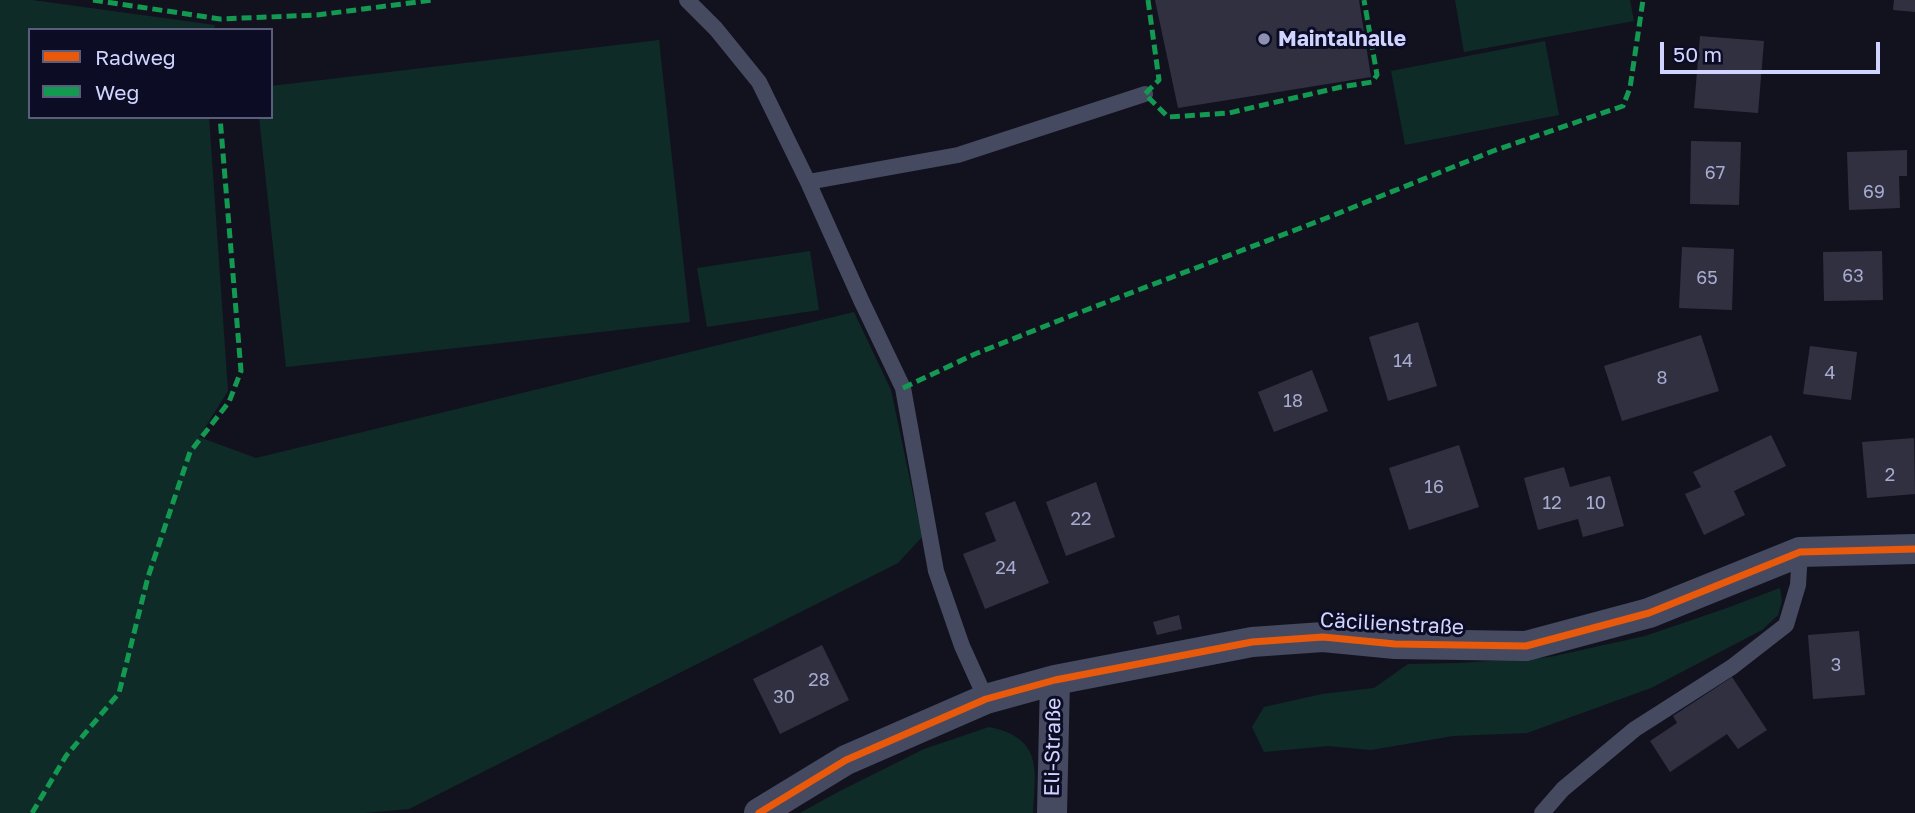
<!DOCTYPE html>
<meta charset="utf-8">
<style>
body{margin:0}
#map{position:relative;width:1915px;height:813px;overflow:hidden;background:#12121f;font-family:"Golos Text",sans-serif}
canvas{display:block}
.legend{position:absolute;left:28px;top:28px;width:245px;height:91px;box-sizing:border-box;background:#0c0d25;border:2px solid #5a5d7c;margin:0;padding:9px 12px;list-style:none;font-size:21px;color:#d0d4ff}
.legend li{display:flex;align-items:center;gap:14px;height:35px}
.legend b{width:35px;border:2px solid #5a5d7c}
.scale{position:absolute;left:1660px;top:42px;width:220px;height:32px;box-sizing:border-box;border:4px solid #d0d4ff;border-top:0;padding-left:9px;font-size:21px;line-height:24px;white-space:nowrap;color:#d0d4ff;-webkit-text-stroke:5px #0c0d25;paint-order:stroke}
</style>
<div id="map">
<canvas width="1915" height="813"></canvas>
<ul class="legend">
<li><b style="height:9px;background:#e8590c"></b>Radweg</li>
<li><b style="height:9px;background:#139951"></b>Weg</li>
</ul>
<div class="scale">50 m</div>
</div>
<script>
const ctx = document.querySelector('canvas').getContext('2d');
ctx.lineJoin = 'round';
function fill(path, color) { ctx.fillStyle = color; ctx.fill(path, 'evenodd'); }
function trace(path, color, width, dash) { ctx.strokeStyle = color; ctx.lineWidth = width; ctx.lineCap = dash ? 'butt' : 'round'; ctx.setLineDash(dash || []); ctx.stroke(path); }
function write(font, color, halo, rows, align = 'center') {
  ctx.font = font + ' "Golos Text",sans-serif'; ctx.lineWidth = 6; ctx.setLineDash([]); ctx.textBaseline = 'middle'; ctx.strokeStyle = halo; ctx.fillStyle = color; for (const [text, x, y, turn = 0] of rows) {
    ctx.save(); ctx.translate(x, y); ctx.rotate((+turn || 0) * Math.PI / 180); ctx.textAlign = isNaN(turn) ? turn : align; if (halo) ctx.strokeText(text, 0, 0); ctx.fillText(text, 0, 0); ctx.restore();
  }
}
const green = new Path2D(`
 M0,0H32L215,25L214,30H30V117H209L228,391L199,437L256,458L854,312L891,390L922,537L898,563L409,809L364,813H0Z
 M1455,0H1630L1634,21L1464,52Z
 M659,40L690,322L286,367L259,117H271V86Z
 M1545,41L1559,115L1405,145L1391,71Z
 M810,251L819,310L707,327L697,268Z
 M1780,588L1782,601L1778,615L1762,630L1651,688L1527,733L1453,736L1371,750L1328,746L1264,752L1252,727L1264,707L1322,694L1374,688L1408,664L1459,663L1550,657L1645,636L1727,608Z
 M989,727C1042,738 1036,768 1033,813H800L836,793L924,749Z`);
const building = new Path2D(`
 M1155,0H1359L1371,77L1178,108Z
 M1894,0H1915V12L1893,10Z
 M1700,36L1764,41L1758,113L1694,108Z
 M1691,141L1741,142L1739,205L1690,204Z
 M1907,150V176H1899L1900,208L1849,210L1847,152Z
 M1682,247L1734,249L1732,310L1679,308Z
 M1882,251L1883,300L1824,301L1823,252Z
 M1418,322L1437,386L1388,401L1369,337Z
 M1701,335L1719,391L1622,421L1604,366Z
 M1810,346L1857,352L1851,400L1803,394Z
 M1312,370L1328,411L1274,432L1258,392Z
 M1771,435L1786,466L1734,491L1745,515L1704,535L1685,494L1701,487L1693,472Z
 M1914,438L1915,494L1867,498L1862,442Z
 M1459,445L1479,507L1409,530L1389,468Z
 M1564,467L1570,487L1610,476L1624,526L1583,537L1578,519L1538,530L1524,478Z
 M1096,482L1115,537L1066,556L1046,502Z
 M1015,501L1049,583L985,609L963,554L996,541L985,513Z
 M1179,615L1182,629L1157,635L1153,622Z
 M1859,631L1865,695L1813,699L1808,635Z
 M822,645L849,700L780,734L753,679Z
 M1732,677L1767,730L1738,749L1727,734L1670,772L1650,741L1677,723L1673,716Z`);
const lane = new Path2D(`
 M687,0L716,29L759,82L808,182L861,300L903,388L936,571L962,646L986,699
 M808,182L958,155L1145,94
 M1542,813L1563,789L1635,729L1732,667L1786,625L1798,585L1800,552`);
const street = new Path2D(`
 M759,813L846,760L986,699L1055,680L1252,642L1323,637L1395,644L1526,646L1649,613L1800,552L1915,549
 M1052,813L1055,680`);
const quiet = new Path2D(`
 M93,0L220,19L317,15L433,0
 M1148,0L1159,80L1145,94L1168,117L1229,113L1341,87L1372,82L1377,75L1364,0
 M903,388L975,354L1073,315L1324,219L1493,151L1623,106L1630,88L1643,0
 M32,813L66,756L119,693L148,577L190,452L229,402L241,371L220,117`);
const cycleway = new Path2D(`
 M759,813L846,760L986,699L1055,680L1252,642L1323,637L1395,644L1526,646L1649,613L1800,552L1915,549`);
const markers = [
 [1264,39,7,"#8e90b1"]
];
const numberNames = [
 ["67",1715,173],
 ["69",1874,192],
 ["63",1853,276],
 ["65",1707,278],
 ["14",1403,361],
 ["4",1830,373],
 ["8",1662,378],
 ["18",1293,401],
 ["2",1890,475],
 ["16",1434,487],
 ["12",1552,503],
 ["10",1596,503],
 ["22",1081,519],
 ["24",1006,568],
 ["3",1836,665],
 ["28",819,680],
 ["30",784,697]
];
const poiNames = [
 ["Maintalhalle",1278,39]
];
const streetNames = [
 ["Cäcilienstraße",1392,624,3],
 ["Eli-Straße",1053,747,-89]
];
fill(green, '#0f2b27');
fill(building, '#303041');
trace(lane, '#464a60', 16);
trace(street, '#464a60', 30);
trace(quiet, '#139951', 5, [10, 5]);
trace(cycleway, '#e8590c', 7);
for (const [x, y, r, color] of markers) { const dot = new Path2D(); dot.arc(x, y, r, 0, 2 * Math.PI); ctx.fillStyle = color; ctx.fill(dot); trace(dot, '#0c0d25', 2.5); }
write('18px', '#a8abd0', null, numberNames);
write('bold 21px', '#d0d4ff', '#0c0d25', poiNames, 'left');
write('21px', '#d0d4ff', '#0c0d25', streetNames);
</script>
